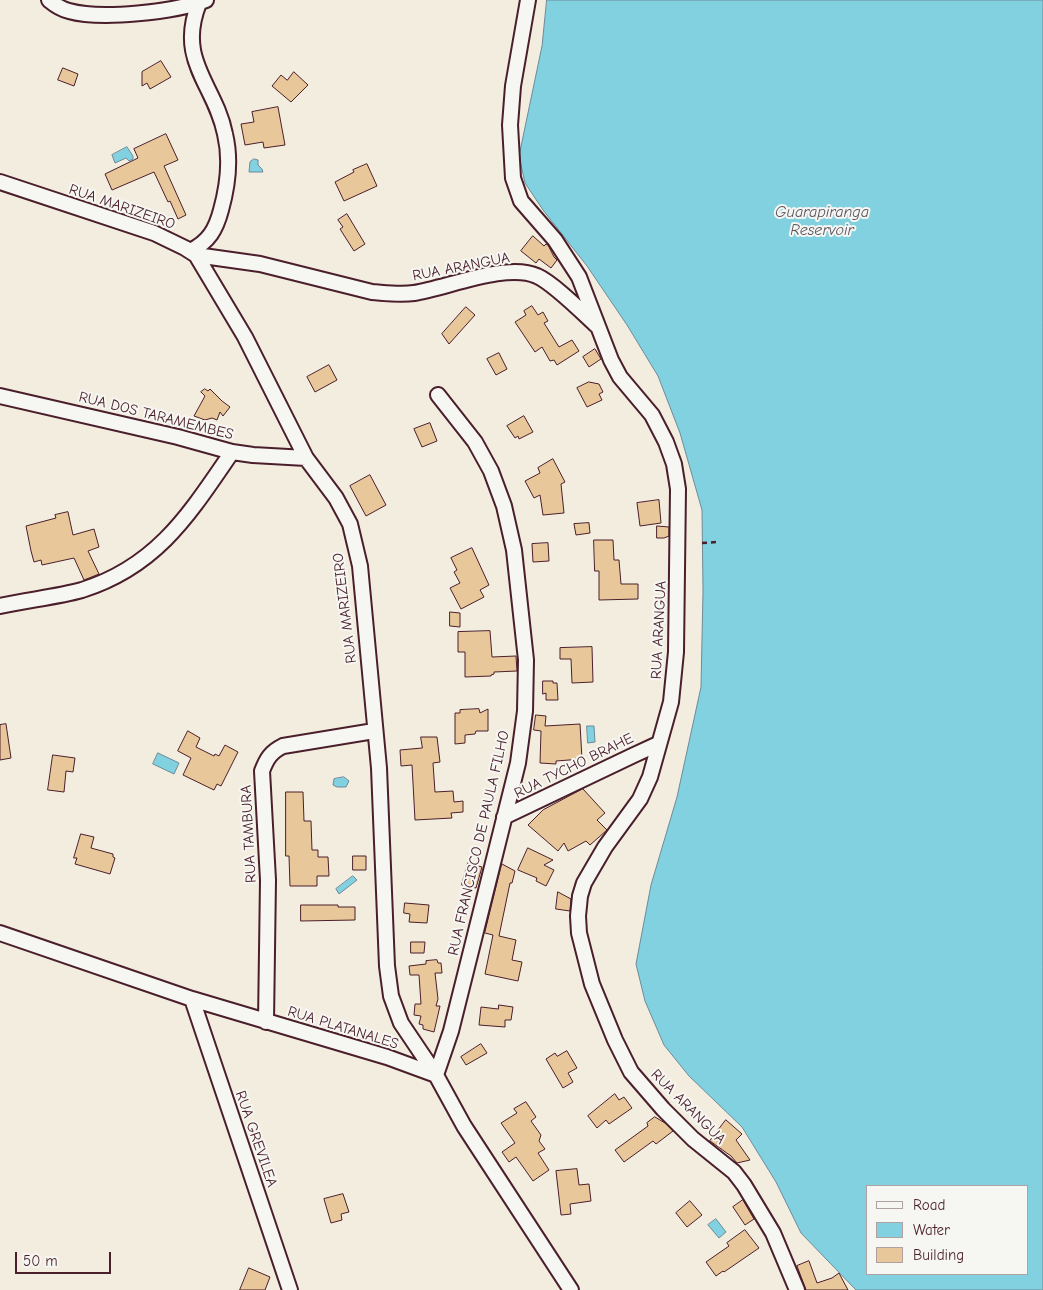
<!DOCTYPE html>
<style>
body{margin:0}
#map{position:relative;width:1043px;height:1290px;overflow:hidden;background:#f3ede0;font-family:"Comic Neue",sans-serif}
canvas{display:block}
.legend{position:absolute;left:866px;top:1185px;width:162px;height:90px;box-sizing:border-box;background:#f6f6f2;border:1px solid #b1a0a2;margin:0;padding:6px 9px;list-style:none;font-size:15px;color:#4a1f2b}
.legend li{display:flex;align-items:center;gap:10px;height:25px}
.legend b{width:25px;border:1px solid #b1a0a2}
.scale{position:absolute;left:15px;top:1252px;width:96px;height:22px;box-sizing:border-box;border:2px solid #4a1f2b;border-top:0;padding-left:6px;font-size:15px;line-height:18px;white-space:nowrap;color:#4a1f2b;-webkit-text-stroke:4px #f6f6f2;paint-order:stroke}
</style>
<div id="map">
<canvas width="1043" height="1290"></canvas>
<ul class="legend">
<li><b style="height:6px;background:#f6f6f2"></b>Road</li>
<li><b style="height:14px;background:#82d1e0"></b>Water</li>
<li><b style="height:14px;background:#e8c79a"></b>Building</li>
</ul>
<div class="scale">50 m</div>
</div>
<script>
const ctx = document.querySelector('canvas').getContext('2d');
ctx.lineJoin = 'round';
function fill(path, color) { ctx.fillStyle = color; ctx.fill(path, 'evenodd'); }
function trace(path, color, width, dash) { ctx.strokeStyle = color; ctx.lineWidth = width; ctx.lineCap = dash ? 'butt' : 'round'; ctx.setLineDash(dash || []); ctx.stroke(path); }
function write(font, color, halo, rows, align = 'center') {
  ctx.font = font + ' "Comic Neue",sans-serif'; ctx.lineWidth = 4; ctx.setLineDash([]); ctx.textBaseline = 'middle'; ctx.strokeStyle = halo; ctx.fillStyle = color; for (const [text, x, y, turn = 0] of rows) {
    ctx.save(); ctx.translate(x, y); ctx.rotate((+turn || 0) * Math.PI / 180); ctx.textAlign = isNaN(turn) ? turn : align; if (halo) ctx.strokeText(text, 0, 0); ctx.fillText(text, 0, 0); ctx.restore();
  }
}
const water = new Path2D(`
 M547,0H1043V1290H856L801,1233L776,1182L742,1127L689,1076L664,1045L645,1001L636,964L651,885L677,797L701,687L703,591L702,510L680,433L658,376L627,325L587,266L543,210L525,183L519,156L542,46ZM867,1186H1027V1274H867Z
 M127,147L133,156V159L129,161L126,158L115,163L112,155Z
 M254,159L258,160V165L262,169L263,172H249L250,162Z
 M587,726H594L595,742L588,743Z
 M158,753L179,763L174,774L153,764Z
 M344,777L349,781L346,787H337L333,785L334,779Z
 M353,876L357,880L339,894L336,889Z
 M716,1219L726,1232L719,1238L708,1225Z`);
const building = new Path2D(`
 M161,61L171,77L150,89L147,83L142,86V72Z
 M63,68L78,74L74,86L58,80Z
 M294,72L308,85L291,102L272,86L281,75L287,80Z
 M278,107L285,145L264,148L263,142L245,145L241,124L254,122L252,112Z
 M166,134L178,160L164,166L186,215L178,219L170,201L168,202L154,172L112,190L105,174L138,158L134,149Z
 M367,164L377,186L344,201L335,182L354,172L353,170Z
 M347,214L365,244L354,251L340,229L343,227L338,220Z
 M533,236L544,246L546,244L548,245L554,257L557,260L551,268L539,259L536,263L521,251Z
 M532,306L538,315L543,312L548,321L544,323L559,347L572,340L579,351L557,365L554,360L550,361L542,347L535,352L515,322L526,315L524,311Z
 M466,307L475,315L449,344L442,334Z
 M595,349L601,359L589,367L583,357Z
 M499,353L507,369L496,375L487,359Z
 M329,365L337,380L315,392L307,377Z
 M589,382L599,384L603,392L599,394L602,400L587,407L577,388Z
 M205,389L208,391L210,389L222,401L230,407L223,416L220,412L217,420L212,418L205,420L194,416L205,396L201,392Z
 M524,416L533,432L519,439L518,436L515,438L507,426Z
 M430,423L437,441L422,447L414,429Z
 M553,459L565,482L561,484L564,513L543,515L540,495L534,498L525,481L540,473L538,468Z
 M370,475L386,505L366,516L350,486Z
 M659,500L661,523L640,526L637,503Z
 M68,512L73,535L94,529L99,547L88,551L99,574L84,580L74,558L42,565L41,560L34,562L31,551L26,526L56,518L55,515Z
 M589,523L590,533L576,535L574,524Z
 M657,526L669,527V536L664,538H657Z
 M594,540H613L614,560H619L621,584H638V599L599,600V571H595Z
 M548,543L549,561L533,562L532,544Z
 M472,548L489,585L480,590L484,597L461,609L450,588L460,583L454,572L457,570L451,558Z
 M450,612L460,613V627L450,626Z
 M490,631L492,657L516,656L517,671L494,672V674L491,675V676L465,677V652H458V632Z
 M592,647L593,682L572,683L571,659H560V648Z
 M543,681H553V683H557L558,700H546V693L543,694Z
 M479,709L480,713L488,709V731H476L475,734L465,735V743L455,744V713H460V710Z
 M536,715L546,716L545,726L580,724L582,759L556,761V764L540,763L541,731L534,730Z
 M6,724L11,758L0,760V725Z
 M188,731L200,738L196,747L214,756L215,754L219,756L225,745L238,752L221,786L217,784L214,790L183,775L191,758L178,751Z
 M421,737H437L440,762L433,763L435,792L453,791L454,802L463,801V812L451,813L452,818L415,820L412,765L401,766L400,750L422,748Z
 M53,755L75,758L73,772L66,771L64,792L48,790Z
 M583,789L605,813L597,820L607,830L590,845L586,841L568,851L564,843L558,851L528,825L543,810Z
 M286,792H303L304,821H311L312,850H318V857H328L329,876H317V886H290L289,856H286Z
 M81,834L94,837L91,848L113,854V857L115,858L110,874L75,864L77,858H74Z
 M528,848L553,860L544,865L554,870L546,886L536,881L537,878L518,870Z
 M353,856H366V870H353Z
 M468,863L482,867L476,888L462,885Z
 M502,864L515,871L512,883H510L499,936L516,940L512,960L522,962L518,981L485,974L493,935L485,933Z
 M558,892L571,899L570,911L556,909Z
 M405,903L429,905L427,923L409,922L410,914L404,913Z
 M301,905H338V907H355V920L301,921Z
 M411,942H425L424,953H411Z
 M437,960L438,963H441L442,973H435L438,999L436,1006H440L434,1032L423,1029V1025L419,1024L421,1016L414,1015L415,1004H421L419,975H410L409,966L426,964V961Z
 M499,1005L513,1007L511,1020H505V1027L479,1025L481,1007L498,1009Z
 M481,1044L487,1053L466,1065L461,1057Z
 M567,1051L577,1068L568,1073L573,1082L563,1088L546,1059L555,1053L557,1056Z
 M615,1094L619,1100L624,1097L632,1108L609,1124L606,1120L597,1128L588,1116Z
 M526,1102L536,1117L531,1121L541,1135L539,1141L545,1149L538,1153L549,1170L533,1181L516,1157L509,1162L502,1152L515,1143L501,1123L517,1113L514,1109Z
 M655,1117L665,1123L673,1131L656,1144L653,1141L624,1162L615,1150L648,1126L647,1123Z
 M726,1120L742,1134L736,1140L750,1160L737,1163L731,1156L710,1141Z
 M577,1169L579,1185L589,1184L591,1201L570,1204L571,1214L561,1215L556,1171Z
 M343,1194L349,1212L341,1214L342,1220L331,1223L324,1199Z
 M743,1200L754,1219L745,1225L733,1207Z
 M690,1201L702,1215L687,1227L676,1213Z
 M745,1230L759,1248L724,1272L723,1271L716,1276L706,1262L729,1246L727,1243Z
 M809,1261L817,1283L832,1278L839,1273L848,1290H806L797,1266Z
 M249,1268L270,1277L265,1290H240Z`);
const path = new Path2D(`
 M702,543L717,542`);
const minor = new Path2D(`
 M49,0C55,5 61,9 69,11C101,20 175,12 206,0
 M528,0L513,86L510,125L513,178L521,201L555,240L579,277L611,360L620,377L652,415L666,442L674,464L678,489L676,652L671,702L650,777L640,799L605,847L584,883L580,896L578,916L579,933L592,984L615,1040L631,1072L663,1109L693,1139L734,1172L744,1185L773,1233L797,1290
 M0,182L154,233L185,248L196,255L245,337L306,458L336,498L350,524L360,566L379,768L387,966L391,996L401,1023L436,1075L464,1126L571,1290
 M190,251C209,242 216,229 221,210C228,185 231,159 225,134C215,84 176,61 199,3
 M196,255L260,264L372,292C386,293 400,295 414,293C447,288 507,262 537,276C553,283 582,312 596,325
 M0,396L178,437L232,452L253,455L306,458
 M0,606C26,600 57,597 82,590C158,566 190,513 232,452
 M504,817L634,755L658,744
 M0,933L192,999L387,1057L436,1075
 M192,999L290,1290
 M266,1022L268,880L262,771C267,758 271,752 283,746L374,731
 M436,1075L451,1031L518,763L525,711L526,660L514,550L504,506L491,471L475,442L438,395`);
const streetNames = [
 ["RUA MARIZEIRO",122,207,19],
 ["RUA ARANGUA",461,267,-11],
 ["RUA DOS TARAMEMBES",156,416,14],
 ["RUA MARIZEIRO",345,608,-97],
 ["RUA ARANGUA",659,630,-87],
 ["RUA TYCHO BRAHE",574,766,-26],
 ["RUA TAMBURA",249,834,-93],
 ["RUA FRANCISCO DE PAULA FILHO",479,843,-77],
 ["RUA PLATANALES",343,1028,17],
 ["RUA ARANGUA",688,1107,45],
 ["RUA GREVILEA",256,1139,71]
];
const waterNames = [
 ["Guarapiranga",822,212],
 ["Reservoir",822,230]
];
fill(water, '#82d1e0');
trace(water, '#6c8a98', 1);
fill(building, '#e8c79a');
trace(building, '#4a1f2b', 1);
trace(minor, '#4a1f2b', 18);
trace(path, '#4a1f2b', 2.5, [5, 4]);
trace(minor, '#f6f6f2', 14);
write('15px', '#4a1f2b', '#f6f6f2', streetNames);
write('italic 16px', '#5b5461', '#f6f6f2', waterNames);
</script>
